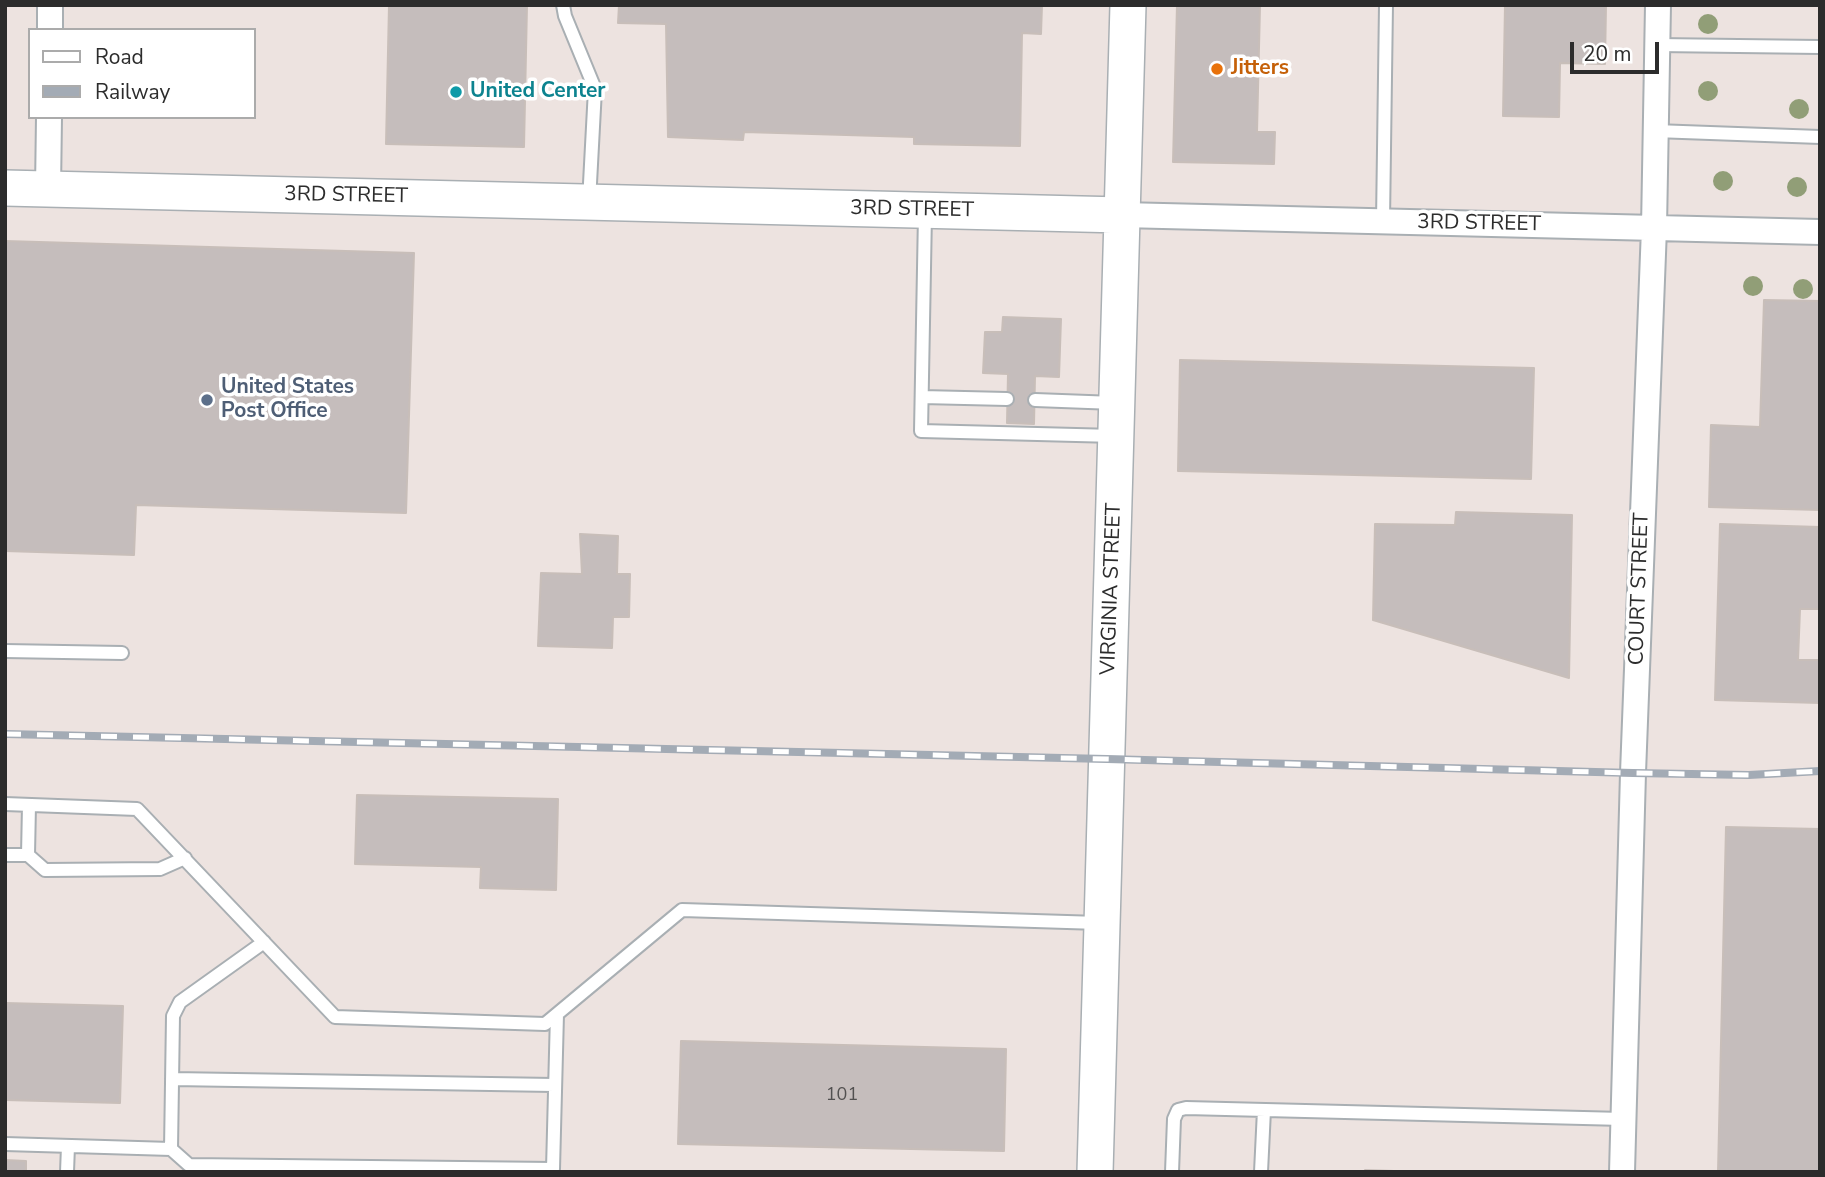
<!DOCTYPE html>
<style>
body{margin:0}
#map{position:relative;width:1825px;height:1177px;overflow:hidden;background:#ede3e0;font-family:"Nunito Sans",sans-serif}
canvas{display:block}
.frame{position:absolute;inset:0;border:7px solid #2c2c2c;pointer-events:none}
.legend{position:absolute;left:28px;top:28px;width:228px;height:91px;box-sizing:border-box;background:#fff;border:2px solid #ababab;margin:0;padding:9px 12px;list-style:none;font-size:21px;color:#2c2c2c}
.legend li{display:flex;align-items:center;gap:14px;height:35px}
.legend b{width:35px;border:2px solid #ababab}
.scale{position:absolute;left:1570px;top:42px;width:89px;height:32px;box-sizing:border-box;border:4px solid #2c2c2c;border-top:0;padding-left:9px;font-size:21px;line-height:24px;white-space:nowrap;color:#2c2c2c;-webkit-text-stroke:5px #fff;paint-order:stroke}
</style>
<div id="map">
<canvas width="1825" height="1177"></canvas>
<div class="frame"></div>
<ul class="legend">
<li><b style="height:9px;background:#fff"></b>Road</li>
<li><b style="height:9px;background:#a3abb5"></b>Railway</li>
</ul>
<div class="scale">20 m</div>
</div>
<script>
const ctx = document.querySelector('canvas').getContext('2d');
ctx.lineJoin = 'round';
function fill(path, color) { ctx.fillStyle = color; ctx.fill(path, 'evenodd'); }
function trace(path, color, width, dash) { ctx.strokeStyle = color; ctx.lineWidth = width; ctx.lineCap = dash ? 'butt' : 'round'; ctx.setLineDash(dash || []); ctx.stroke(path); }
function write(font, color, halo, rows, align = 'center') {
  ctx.font = font + ' "Nunito Sans",sans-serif'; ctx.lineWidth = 7; ctx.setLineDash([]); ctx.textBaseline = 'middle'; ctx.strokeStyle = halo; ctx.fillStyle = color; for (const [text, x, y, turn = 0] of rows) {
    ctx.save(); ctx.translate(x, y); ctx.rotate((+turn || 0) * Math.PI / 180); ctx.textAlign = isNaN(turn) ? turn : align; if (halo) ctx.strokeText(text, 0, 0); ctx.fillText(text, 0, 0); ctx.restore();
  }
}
const building = new Path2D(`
 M389,5H527L524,147L386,144Z
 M619,5H1042L1041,34L1022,33L1020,146L914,144V137L744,132L743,140L668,137L666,24L618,23Z
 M1177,5H1260L1257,132H1275L1274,164L1173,162Z
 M1505,5H1606L1605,64L1560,63L1559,117L1503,116Z
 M5,241L414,253L406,513L136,505L134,555L5,551Z
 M1764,300L1820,301V510L1709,507L1711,425L1760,427Z
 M1003,317L1061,319L1059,377L1035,376L1034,424L1007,423L1008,374L983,373L985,332H1002Z
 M1180,360L1534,368L1531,479L1178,471Z
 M1456,512L1572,515L1569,678L1373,620L1375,524L1455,525Z
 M1720,524L1820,527V609H1800L1798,660H1820V703L1715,700Z
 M580,534L618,536L617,574H630L629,617H613L612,648L538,646L541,573L582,574Z
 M357,795L558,799L556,890L480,888L481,867L355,864Z
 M1726,827L1820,829V1172H1718Z
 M5,1003L123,1006L120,1103L5,1100Z
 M681,1041L1006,1049L1004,1151L678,1144Z
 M5,1160L26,1161V1172H5Z
 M1365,1170L1423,1172H1365Z`);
const lane = new Path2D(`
 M563,5L565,16L595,89L589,202
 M1657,45L1820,47
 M1655,131L1820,137
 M925,214L921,431L1115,436
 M1383,221L1386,5
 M922,397L1007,399
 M1035,400L1115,403
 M5,651L122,653
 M5,804L137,809L335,1017L545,1024L682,910L1099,923
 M5,855H28L45,870L160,869L185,858
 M28,855L29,805
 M172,1079L554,1085
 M5,1144L171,1149L189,1165L553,1169L557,1014
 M171,1149L173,1016L180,1002L264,942
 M67,1172L68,1146
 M1172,1172L1174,1119L1178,1110L1186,1108L1623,1119
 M1261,1172L1264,1110`);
const street = new Path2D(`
 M50,30V5
 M48,189L49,117
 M1122,215L1820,232
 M1622,1172L1633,773L1654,228L1658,5`);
const secondary = new Path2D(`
 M5,188L1122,215
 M1095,1172L1128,5`);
const rail = new Path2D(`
 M5,734L1107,759L1633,773L1749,775L1820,771`);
const trees = [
 [1708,24],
 [1708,91],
 [1799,109],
 [1723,181],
 [1797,187],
 [1753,286],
 [1803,289]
];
const markers = [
 [1217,69,7,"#e8710a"],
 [456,92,7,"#0f9aa8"],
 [207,400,7,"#5c6f8a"]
];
const numberNames = [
 ["101",842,1096]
];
const foodNames = [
 ["Jitters",1231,69]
];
const cultureNames = [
 ["United Center",470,92]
];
const streetNames = [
 ["3RD STREET",346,196,1],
 ["3RD STREET",912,210,1],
 ["3RD STREET",1479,224,1],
 ["VIRGINIA STREET",1112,589,-88],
 ["COURT STREET",1640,589,-88]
];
const serviceNames = [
 ["United States",221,388],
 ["Post Office",221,412]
];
fill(building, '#c5bdbc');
trace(building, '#c8beb9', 2);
trace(lane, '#a9afb3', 16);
trace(street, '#a9afb3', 28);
trace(secondary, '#a9afb3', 38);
trace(lane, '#fff', 12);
trace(street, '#fff', 24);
trace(secondary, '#fff', 35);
trace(rail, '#a3abb5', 8);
trace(rail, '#fff', 5, [16]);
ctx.fillStyle = '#919e77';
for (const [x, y] of trees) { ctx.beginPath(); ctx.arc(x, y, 10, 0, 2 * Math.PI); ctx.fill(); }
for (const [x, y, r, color] of markers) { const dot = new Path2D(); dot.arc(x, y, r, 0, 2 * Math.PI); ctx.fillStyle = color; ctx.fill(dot); trace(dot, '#fff', 2.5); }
write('18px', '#525050', null, numberNames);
write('bold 21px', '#c56008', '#fff', foodNames, 'left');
write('bold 21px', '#0d838f', '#fff', cultureNames, 'left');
write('21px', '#2c2c2c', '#fff', streetNames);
write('bold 21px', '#4e5e75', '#fff', serviceNames, 'left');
</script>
